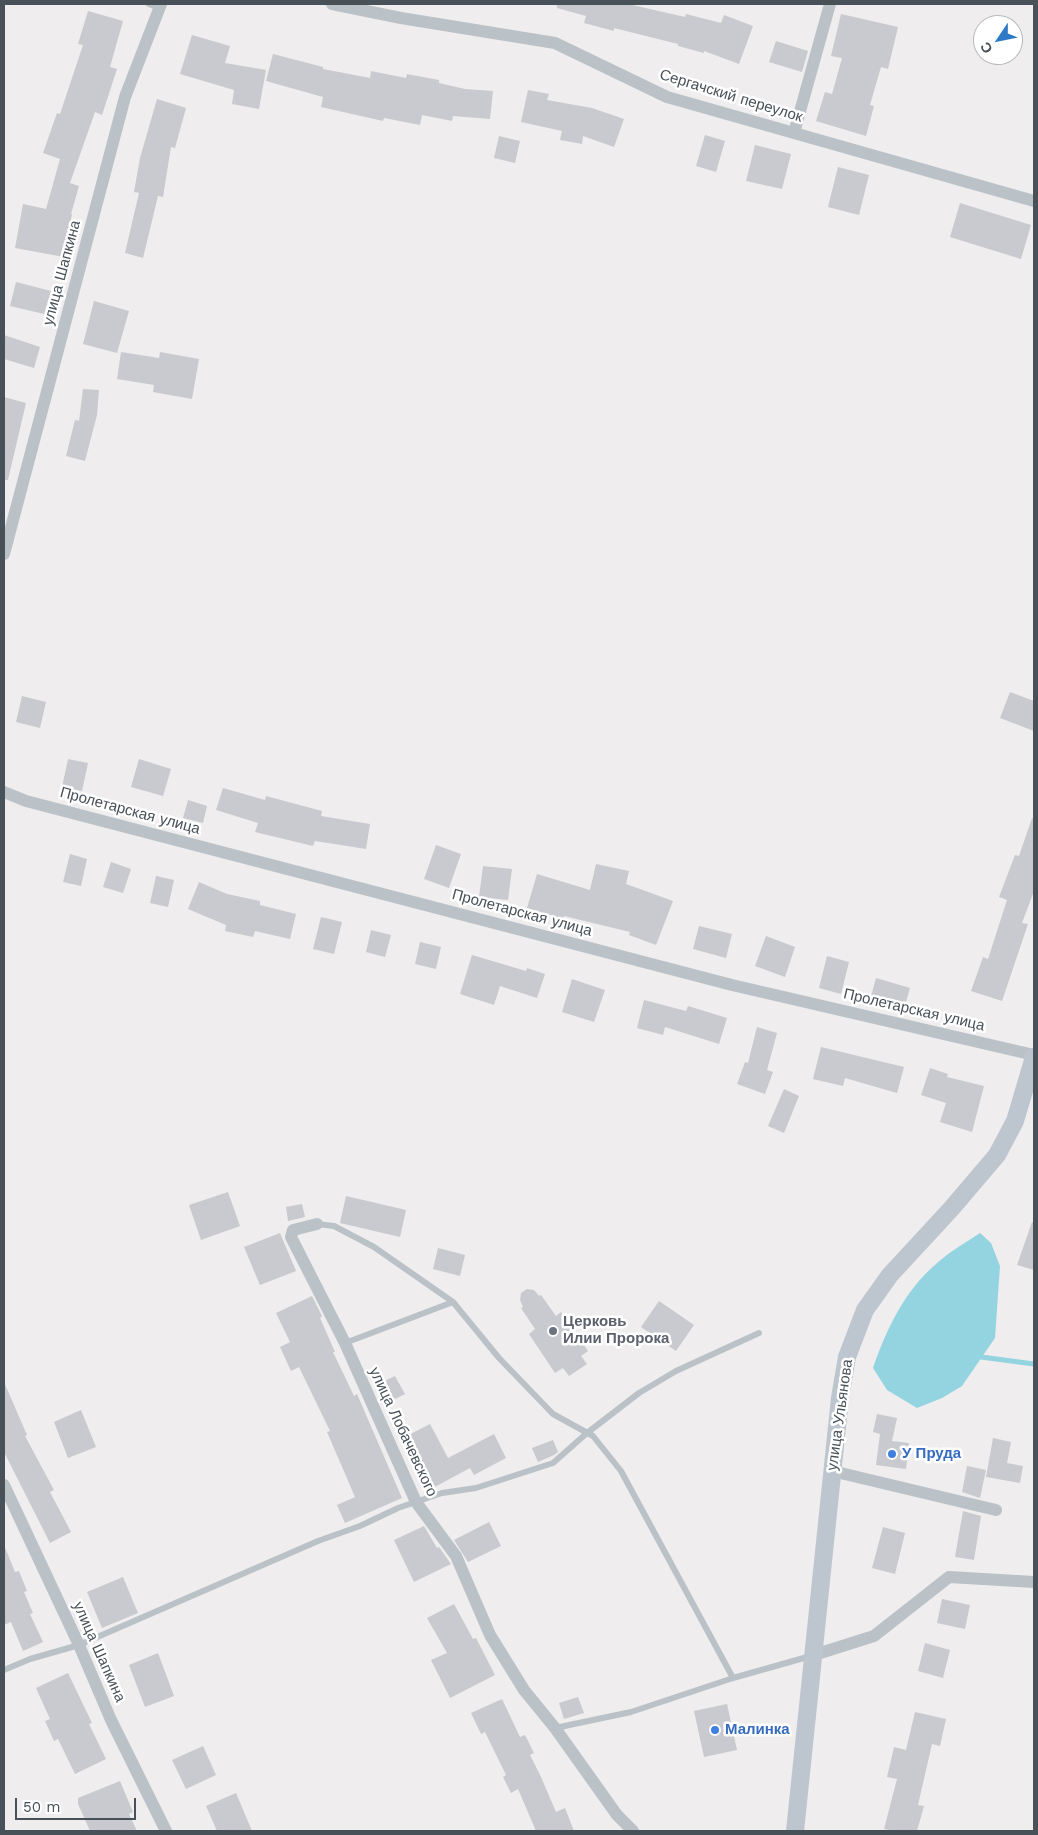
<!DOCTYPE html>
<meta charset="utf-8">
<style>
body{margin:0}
#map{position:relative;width:1038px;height:1835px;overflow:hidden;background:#efeded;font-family:"Work Sans",sans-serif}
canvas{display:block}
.frame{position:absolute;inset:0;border:5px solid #485158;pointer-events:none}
.north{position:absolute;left:973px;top:15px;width:50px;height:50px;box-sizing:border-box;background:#fff;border:1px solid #b6b9bc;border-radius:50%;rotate:236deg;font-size:14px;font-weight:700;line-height:20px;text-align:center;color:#485158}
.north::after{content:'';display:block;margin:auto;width:18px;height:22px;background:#2f7ac7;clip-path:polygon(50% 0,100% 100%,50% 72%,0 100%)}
.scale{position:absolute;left:15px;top:1798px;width:121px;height:22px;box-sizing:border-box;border:2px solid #485158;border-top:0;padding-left:6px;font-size:15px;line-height:18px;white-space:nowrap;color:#485158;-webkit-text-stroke:4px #fff;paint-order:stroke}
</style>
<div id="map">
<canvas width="1038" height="1835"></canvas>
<div class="frame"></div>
<div class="north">С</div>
<div class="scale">50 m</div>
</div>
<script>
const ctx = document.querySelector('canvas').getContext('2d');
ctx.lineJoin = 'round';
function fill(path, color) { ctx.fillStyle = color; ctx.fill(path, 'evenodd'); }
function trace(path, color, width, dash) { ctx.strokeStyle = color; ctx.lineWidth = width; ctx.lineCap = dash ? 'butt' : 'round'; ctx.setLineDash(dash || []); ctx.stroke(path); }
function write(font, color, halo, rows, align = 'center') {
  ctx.font = font + ' "Work Sans",sans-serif'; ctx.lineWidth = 5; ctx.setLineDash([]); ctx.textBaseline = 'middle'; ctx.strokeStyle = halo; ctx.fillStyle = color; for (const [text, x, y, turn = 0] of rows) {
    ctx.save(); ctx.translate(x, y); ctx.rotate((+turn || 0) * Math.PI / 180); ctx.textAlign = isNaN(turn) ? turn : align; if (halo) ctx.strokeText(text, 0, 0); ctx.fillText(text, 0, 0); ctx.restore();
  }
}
const water = new Path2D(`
 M980,1233L991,1243L1000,1266L995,1338L962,1386L942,1398L917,1408L887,1390L873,1368C886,1330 905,1290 936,1264C949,1252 965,1243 980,1233Z`);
const stream = new Path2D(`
 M981,1357L1034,1364`);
const building = new Path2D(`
 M557,4H628L685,17L686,14L721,23L724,15L753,26L739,64L704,51V53L678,46V44L614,28V31L584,23L586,16L557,8Z
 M88,11L123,21L110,67L117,69L102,115L95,112L70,183L79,186L71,214H72L64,257L15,248L23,204L46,209L60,159L43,153L57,113L60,114L83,45L78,44Z
 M841,14L898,27L888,69L881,67L870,105L874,106L866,136L816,121L825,92L832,94L842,58L831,56Z
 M192,35L230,46L225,63L266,70L259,109L232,104L234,90L180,74Z
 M776,41L808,51L802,72L769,62Z
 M273,54L323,67V69L370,78L371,71L406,78L407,74L439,80V83L465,89L493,91L490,119L453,116L452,121L422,115L420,125L384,118L383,121L321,107L323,97L266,81Z
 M528,90L549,94L547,100L592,108L624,119L614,147L583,136L582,144L560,140L562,131L521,122Z
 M157,99L186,108L175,148L171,147L163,197L158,196L143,258L125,253L139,193L134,192L140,158Z
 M705,135L725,141L716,172L696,166Z
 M499,136L520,141L515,163L494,158Z
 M755,145L791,154L782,189L746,181Z
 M838,167L869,175L859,215L828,207Z
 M960,203L1031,225L1021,259L950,237Z
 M16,282L51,291L44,314L10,306Z
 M94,301L129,311L117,353L83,344Z
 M4,335L40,347L34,368L4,359Z
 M121,352L159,358L160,352L199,359L192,399L153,392L154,385L117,379Z
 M83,389L99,390L97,415L85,461L66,456L75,420L79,421Z
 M4,397L26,403L8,480H4Z
 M1010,692L1034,701V731L1000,718Z
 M22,696L46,702L40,728L16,722Z
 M68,759L88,763L82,791L62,787Z
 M139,759L171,769L163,796L131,787Z
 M223,788L265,800L266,796L322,811L321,816L370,824L366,849L315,841L313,846L255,832L258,823L216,810Z
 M188,800L207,806L203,823L183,818Z
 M1032,818L1034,819V891L1022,923L1028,924L1002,1001L971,991L983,957L988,959L1007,900L999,897L1015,855L1019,856Z
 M436,845L461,854L449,888L424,879Z
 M70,854L87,859L81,886L63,882Z
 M111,862L131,869L123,893L103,887Z
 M596,864L629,871L626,884L673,901L656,945L629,935L630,932L564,916L563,919L527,908L537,874L590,890Z
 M483,866L512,869L508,900L479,897Z
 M156,876L174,880L168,907L150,903Z
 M199,882L227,894L260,901V905L296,914L290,939L255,931L253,937L225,931L226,925L188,909Z
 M321,917L342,922L334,954L313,949Z
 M699,926L732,934L726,958L693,949Z
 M371,930L391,935L385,957L366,952Z
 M766,936L795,947L785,977L755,966Z
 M420,942L441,947L436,969L415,964Z
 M472,955L526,971L527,968L545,974L537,998L500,986L494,1005L460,994Z
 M827,956L849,962L841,994L819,988Z
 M876,978L910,988L904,1009L870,1000Z
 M572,979L605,990L594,1022L562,1012Z
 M644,1000L686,1011L688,1006L727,1018L719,1044L665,1027L663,1035L637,1028Z
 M757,1027L777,1033L767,1070L773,1072L765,1094L737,1084L745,1062L748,1063Z
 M821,1047L904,1067L897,1093L845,1078L843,1086L813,1079Z
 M930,1068L948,1074L947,1077L984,1086L972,1132L940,1122L946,1103L921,1095Z
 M784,1089L799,1096L784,1133L768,1126Z
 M228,1192L240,1226L201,1240L189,1205Z
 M346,1196L406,1210L400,1237L340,1223Z
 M302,1204L305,1217L288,1221L286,1207Z
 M1032,1222H1034V1270L1017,1265Z
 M280,1233L296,1271L260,1285L244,1247Z
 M438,1248L465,1255L460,1276L433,1269Z
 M527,1289L534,1290L539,1296L541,1295L556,1316L561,1312L588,1351L581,1356L587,1364L569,1376L563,1368L555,1373L529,1334L535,1329L521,1308L523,1307L520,1300L521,1293Z
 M312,1296L322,1316L320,1318L335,1352H333L354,1396L357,1394L402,1498L345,1523L337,1505L355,1497L327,1432L330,1431L299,1367L291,1371L280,1347L290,1342L276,1313Z
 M659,1301L694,1325L676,1351L641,1327Z
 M395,1376L405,1394L385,1404L376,1385Z
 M4,1382L27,1435L25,1436L54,1490L50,1492L71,1532L50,1543L4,1452Z
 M81,1410L96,1447L68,1458L54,1422Z
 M877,1414L897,1418L892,1441L909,1443L906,1469L876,1465L880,1434L873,1432Z
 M430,1424L448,1458L494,1434L506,1458L474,1475L470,1468L431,1489L403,1438Z
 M993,1438L1011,1442L1007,1463L1023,1466L1020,1483L986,1477Z
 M553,1440L558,1452L554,1455L538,1462L532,1448Z
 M967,1466L986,1470L980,1498L962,1492Z
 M963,1511L981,1516L974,1560L955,1557Z
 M489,1522L501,1546L468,1562L454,1540Z
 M424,1526L437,1548L439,1547L451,1564L414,1582L394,1540Z
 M883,1527L905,1533L895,1574L872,1568Z
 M4,1545L15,1572L19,1571L27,1591L24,1592L33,1613L30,1614L43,1642L23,1651L11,1622L4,1625Z
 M123,1577L138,1613L102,1628L87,1592Z
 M942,1599L970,1605L965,1629L937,1623Z
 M454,1604L473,1639L476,1638L495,1675L450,1698L431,1660L447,1653L427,1618Z
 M925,1643L950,1650L943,1678L918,1671Z
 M158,1653L174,1696L145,1707L129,1665Z
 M68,1673L92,1723L89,1724L106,1759L75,1774L58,1739L54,1741L45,1721L50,1719L36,1688Z
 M578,1697L584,1713L564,1719L559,1703Z
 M502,1699L520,1737L525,1735L534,1753L530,1755L541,1777L556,1812L565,1808L574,1831H536L518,1789L511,1793L503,1777L506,1775L485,1732L481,1734L471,1713Z
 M727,1704L737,1750L704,1757L694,1711Z
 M915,1712L946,1719L940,1746L932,1744L918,1805L924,1806L917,1831H894L884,1829L897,1779L887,1777L894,1747L906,1750Z
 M203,1746L216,1775L186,1789L172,1760Z
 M120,1781L133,1812L129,1814L137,1831H90L78,1804V1798Z
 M236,1793L252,1831H217L206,1806Z`);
const service = new Path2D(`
 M149,4L159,8
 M317,1224L334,1226L374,1247L453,1302L499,1358L553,1414L593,1436L621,1471L733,1678
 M345,1343L453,1302
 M4,1670L30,1659L79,1645L318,1541L360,1526L398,1508L442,1493L476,1488L553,1463L587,1433L639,1393L676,1371L759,1333
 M555,1728L631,1712L733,1678L811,1656`);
const minor = new Path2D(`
 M332,4L401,18L555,43L667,97L1034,201
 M794,133L830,4
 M4,554L125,97L161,4
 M4,792L26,801L732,985L1034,1055
 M317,1224L293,1230L291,1237L345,1343L416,1502L456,1556L490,1635L524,1690L555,1728L617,1815L633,1831
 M832,1471L996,1510
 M4,1485L79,1645L111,1720L166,1831
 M814,1655L874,1636L949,1577L1034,1582`);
const secondary = new Path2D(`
 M795,1831L840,1398L847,1357L865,1310L890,1275L951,1209L997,1155L1015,1121L1034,1057`);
const markers = [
 [553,1331,5,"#6b7280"],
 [892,1454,5,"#3f7fe0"],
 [715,1730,5,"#3f7fe0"]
];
const streetNames = [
 ["Сергачский переулок",731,96,17],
 ["улица Шапкина",62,273,-75],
 ["Пролетарская улица",130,811,15],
 ["Пролетарская улица",522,913,15],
 ["Пролетарская улица",914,1010,13],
 ["улица Ульянова",840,1415,-82],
 ["улица Лобачевского",403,1432,65],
 ["улица Шапкина",99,1652,66]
];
const worshipNames = [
 ["Церковь",563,1322],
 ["Илии Пророка",563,1339]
];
const shopNames = [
 ["У Пруда",902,1454],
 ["Малинка",725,1730]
];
fill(water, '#93d4e0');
trace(stream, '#93d4e0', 5);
fill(building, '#c8cacf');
trace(service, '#bac2c8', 6);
trace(minor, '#bac2c8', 12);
trace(secondary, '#bdc6cf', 18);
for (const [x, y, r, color] of markers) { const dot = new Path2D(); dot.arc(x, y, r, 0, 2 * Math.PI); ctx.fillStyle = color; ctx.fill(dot); trace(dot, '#fff', 2); }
write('15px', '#485158', '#fff', streetNames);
write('bold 15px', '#5b616d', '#fff', worshipNames, 'left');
write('bold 15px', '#366cbe', '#fff', shopNames, 'left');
</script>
